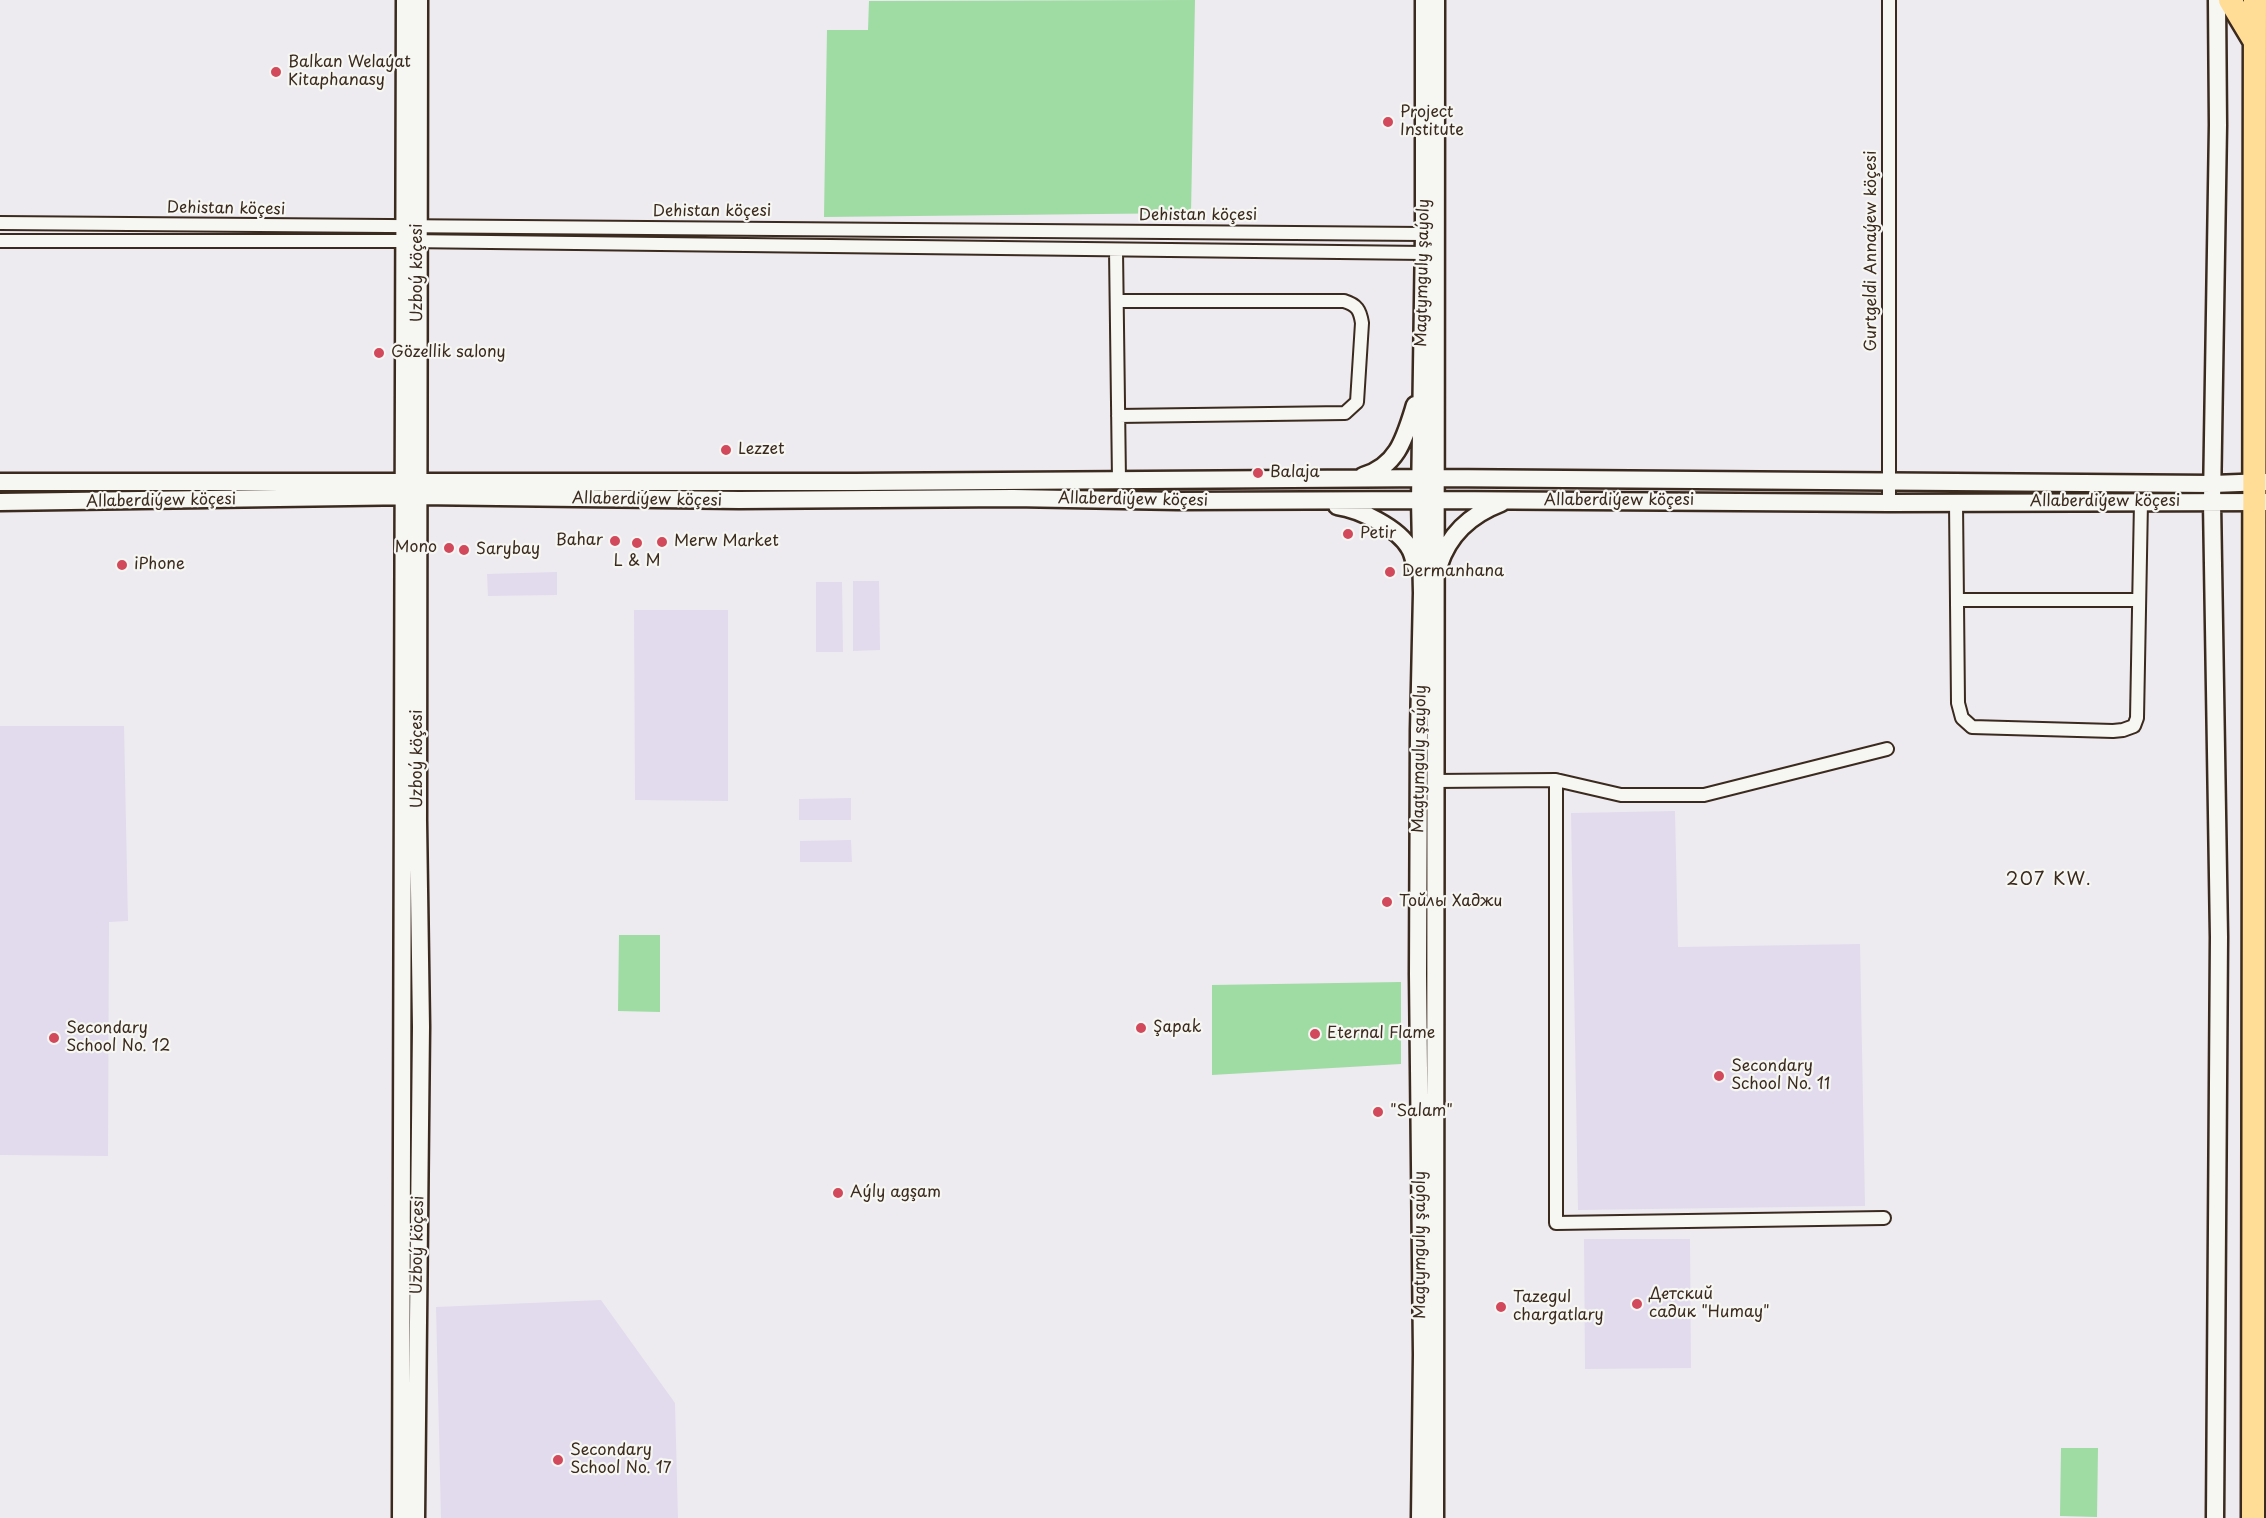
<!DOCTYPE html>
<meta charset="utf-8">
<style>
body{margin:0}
canvas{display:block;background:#edeaf0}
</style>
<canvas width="2266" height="1518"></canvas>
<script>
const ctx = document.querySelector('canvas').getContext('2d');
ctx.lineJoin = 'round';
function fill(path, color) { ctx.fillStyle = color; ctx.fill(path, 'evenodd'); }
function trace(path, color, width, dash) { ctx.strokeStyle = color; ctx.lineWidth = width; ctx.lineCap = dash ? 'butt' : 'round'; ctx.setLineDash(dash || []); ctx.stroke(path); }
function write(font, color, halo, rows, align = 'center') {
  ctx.font = font + ' "Playpen Sans",sans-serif'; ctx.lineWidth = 4.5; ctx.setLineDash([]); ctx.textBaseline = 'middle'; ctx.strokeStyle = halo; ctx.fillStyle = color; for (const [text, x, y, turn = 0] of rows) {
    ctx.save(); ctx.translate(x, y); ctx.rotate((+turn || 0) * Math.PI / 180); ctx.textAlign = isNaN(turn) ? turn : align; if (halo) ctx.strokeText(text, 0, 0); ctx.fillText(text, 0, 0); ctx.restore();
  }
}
const built = new Path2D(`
 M557,572V595L488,596L487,574Z
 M853,581H879L880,650L853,651Z
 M816,582H842L843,652H816Z
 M634,610H728V801L635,800Z
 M0,726H124L128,921L109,922L108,1156L0,1155Z
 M851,798V820H799V799Z
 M1675,811L1678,947L1860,944L1865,1206L1578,1210L1571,813Z
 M851,840L852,862H800V841Z
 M1584,1239H1690L1691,1368L1585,1369Z
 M601,1300L675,1403L678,1518H441L436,1307Z`);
const green = new Path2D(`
 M1195,0L1191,213L824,217L827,30H868L869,1Z
 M619,935H660V1012L618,1011Z
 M1401,982V1064L1212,1075V985Z
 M2061,1448H2098L2097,1517L2060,1516Z`);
const street = new Path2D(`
 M0,223L1424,234
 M0,241H406L1424,253
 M1116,250L1119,480
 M1117,301H1344C1357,305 1360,310 1362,323L1357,402L1345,413L1118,416
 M1889,503V0
 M1956,503L1958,703L1962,718L1972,727L2113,731L2123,730L2134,726L2137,718L2141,502
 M1957,600H2139
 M1556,780V1223L1884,1218
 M1435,781L1556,780L1621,795H1704L1887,749`);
const secondary = new Path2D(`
 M1363,476C1398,466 1405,437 1415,405
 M0,482H856L1436,478L2213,484L2266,482
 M0,502L418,496L739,500L1013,498L1178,501L1437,500L1889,503L2266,502
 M1337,506C1359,509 1399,528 1410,549C1413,554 1414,561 1416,567
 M1439,565C1449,534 1472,514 1501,503
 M401,1518L405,0
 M416,1518L421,1027L418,821L419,0
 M1420,1518L1422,1355L1418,974L1419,730L1422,593L1420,500L1424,234V0
 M1435,1518L1436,0
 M2215,1518L2219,937L2212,502L2218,125L2217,0`);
const highway = new Path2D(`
 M2230,0L2254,40
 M2253,1518L2255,0`);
const markers = [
 [276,72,6,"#d1495b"],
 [1388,122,6,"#d1495b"],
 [379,353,6,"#d1495b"],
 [726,450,6,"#d1495b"],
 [1258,473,6,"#d1495b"],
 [1348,534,6,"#d1495b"],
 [615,541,6,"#d1495b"],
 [662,542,6,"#d1495b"],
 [637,543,6,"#d1495b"],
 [449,548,6,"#d1495b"],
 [464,550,6,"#d1495b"],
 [122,565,6,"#d1495b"],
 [1390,572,6,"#d1495b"],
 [1387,902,6,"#d1495b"],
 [1141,1028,6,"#d1495b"],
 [1315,1034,6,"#d1495b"],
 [54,1038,6,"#d1495b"],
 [1719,1076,6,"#d1495b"],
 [1378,1112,6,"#d1495b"],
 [838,1193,6,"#d1495b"],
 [1637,1304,6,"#d1495b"],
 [1501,1307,6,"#d1495b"],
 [558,1460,6,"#d1495b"]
];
const poiNames = [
 ["Balkan Welaýat",288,63],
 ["Kitaphanasy",288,81],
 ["Project",1400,113],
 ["Institute",1400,131],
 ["Gözellik salony",391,353],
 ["Lezzet",738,450],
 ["Balaja",1270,473],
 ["Petir",1360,534],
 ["Bahar",603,541,"right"],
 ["Merw Market",674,542],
 ["Mono",437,548,"right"],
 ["Sarybay",476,550],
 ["L & M",637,562,"center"],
 ["iPhone",134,565],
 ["Dermanhana",1402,572],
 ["Тойлы Хаджи",1399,902],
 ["Şapak",1153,1028],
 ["Secondary",66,1029],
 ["School No. 12",66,1047],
 ["Eternal Flame",1327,1034],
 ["Secondary",1731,1067],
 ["School No. 11",1731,1085],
 ["\"Salam\"",1390,1112],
 ["Aýly agşam",850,1193],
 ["Детский",1649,1295],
 ["садик \"Humay\"",1649,1313],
 ["Tazegul",1513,1298],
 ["chargatlary",1513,1316],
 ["Secondary",570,1451],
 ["School No. 17",570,1469]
];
const streetNames = [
 ["Dehistan köçesi",226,209,1],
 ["Dehistan köçesi",712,212],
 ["Dehistan köçesi",1198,216],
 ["Gurtgeldi Annaýew köçesi",1872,251,-90],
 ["Uzboý köçesi",418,273,-90],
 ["Magtymguly şaýoly",1423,273,-89],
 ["Allaberdiýew köçesi",647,500,1],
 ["Allaberdiýew köçesi",1133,500,1],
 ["Allaberdiýew köçesi",161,501,-1],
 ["Allaberdiýew köçesi",1619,501],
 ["Allaberdiýew köçesi",2105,502],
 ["Uzboý köçesi",418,759,-90],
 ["Magtymguly şaýoly",1420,759,-89],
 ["Uzboý köçesi",418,1245,-89],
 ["Magtymguly şaýoly",1421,1245,-90]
];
const neighbourhoodNames = [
 ["207 KW.",2049,880]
];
fill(built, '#e2dbee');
fill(green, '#9fdca3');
trace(street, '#3b2a1e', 16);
trace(secondary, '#3b2a1e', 21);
trace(highway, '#3b2a1e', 27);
trace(street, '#f6f6f2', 12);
trace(secondary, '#f6f6f2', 16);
trace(highway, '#ffdd96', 22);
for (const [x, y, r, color] of markers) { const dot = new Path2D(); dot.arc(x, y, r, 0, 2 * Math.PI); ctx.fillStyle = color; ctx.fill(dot); trace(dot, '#f6f6f2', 2); }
write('16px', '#3b2a1e', '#f6f6f2', poiNames, 'left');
write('16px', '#3b2a1e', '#f6f6f2', streetNames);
ctx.letterSpacing = '1.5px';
write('18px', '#3b2a1e', '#f6f6f2', neighbourhoodNames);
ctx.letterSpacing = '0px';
</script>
